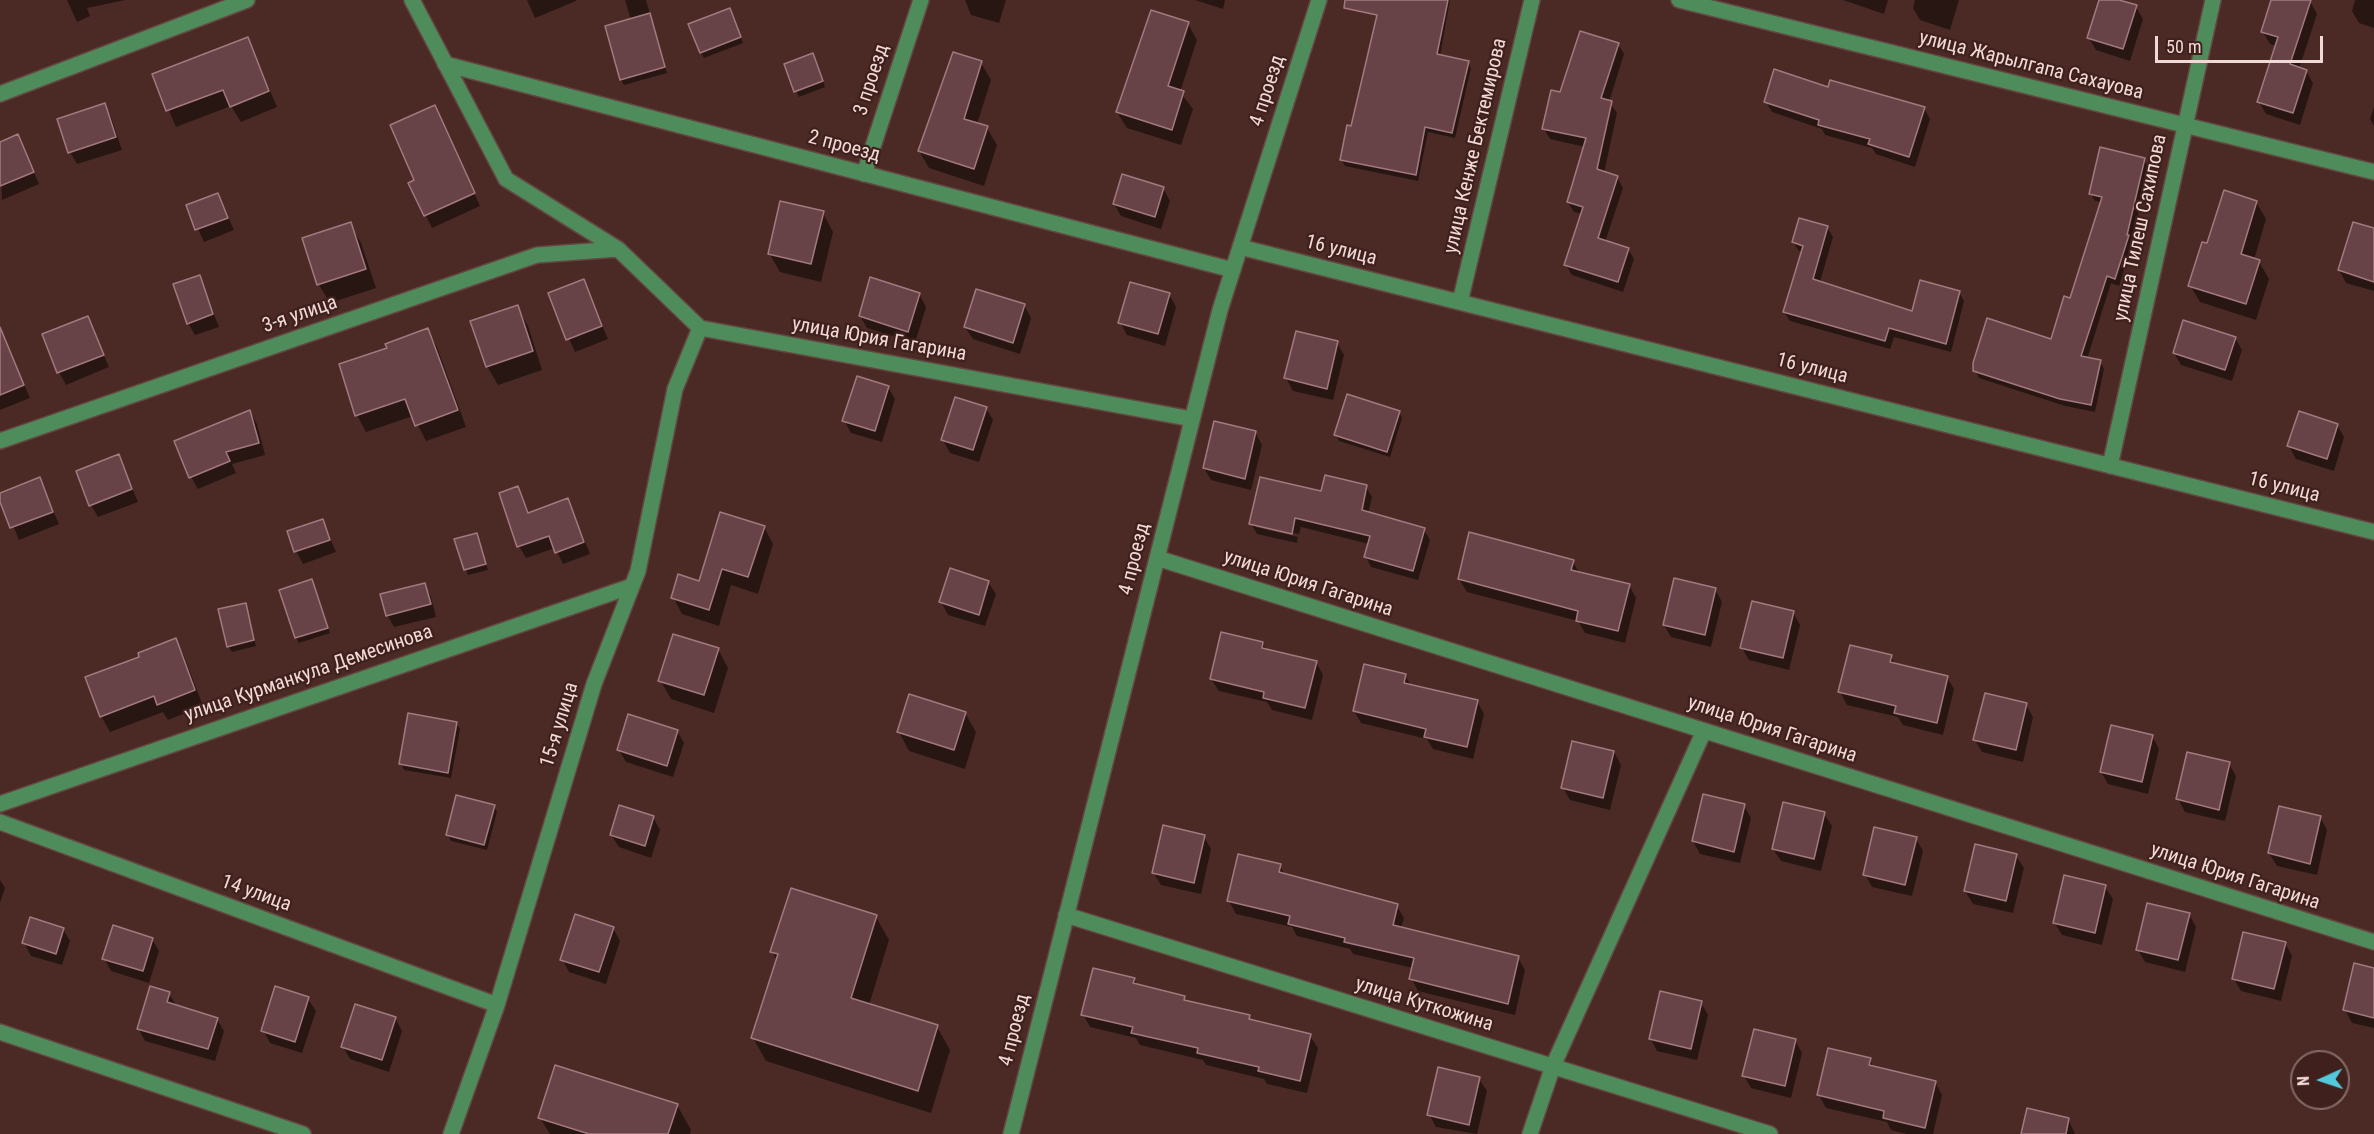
<!DOCTYPE html>
<meta charset="utf-8">
<style>
body{margin:0}
#map{position:relative;width:2374px;height:1134px;overflow:hidden;background:#4b2a25;font-family:"Roboto Condensed",sans-serif}
canvas{display:block}
.north{position:absolute;left:2290px;top:1050px;width:60px;height:60px;box-sizing:border-box;background:#40201c;border:2px solid #866a66;border-radius:50%;rotate:267deg;font-size:16px;font-weight:700;line-height:24px;text-align:center;color:#f0d9d6}
.north::after{content:'';display:block;margin:auto;width:21px;height:27px;background:#53cadc;clip-path:polygon(50% 0,100% 100%,50% 72%,0 100%)}
.scale{position:absolute;left:2155px;top:36px;width:168px;height:27px;box-sizing:border-box;border:3px solid #f0d9d6;border-top:0;padding-left:8px;font-size:18px;line-height:21px;white-space:nowrap;color:#f0d9d6;-webkit-text-stroke:4px #40201c;paint-order:stroke}
</style>
<div id="map">
<canvas width="2374" height="1134"></canvas>
<div class="north">N</div>
<div class="scale">50 m</div>
</div>
<script>
const ctx = document.querySelector('canvas').getContext('2d');
ctx.lineJoin = 'round';
function fill(path, color) { ctx.fillStyle = color; ctx.fill(path, 'evenodd'); }
function trace(path, color, width, dash) { ctx.strokeStyle = color; ctx.lineWidth = width; ctx.lineCap = dash ? 'butt' : 'round'; ctx.setLineDash(dash || []); ctx.stroke(path); }
function write(font, color, halo, rows, align = 'center') {
  ctx.font = font + ' "Roboto Condensed",sans-serif'; ctx.lineWidth = 4.5; ctx.setLineDash([]); ctx.textBaseline = 'middle'; ctx.strokeStyle = halo; ctx.fillStyle = color; for (const [text, x, y, turn = 0] of rows) {
    ctx.save(); ctx.translate(x, y); ctx.rotate((+turn || 0) * Math.PI / 180); ctx.textAlign = isNaN(turn) ? turn : align; if (halo) ctx.strokeText(text, 0, 0); ctx.fillText(text, 0, 0); ctx.restore();
  }
}
const shadow = new Path2D(`
 M67,0H125L87,8L90,16L77,22Z
 M527,0H576V1L535,18Z
 M625,0H646L667,73L624,85L621,80L631,20Z
 M965,0H1006L999,23L971,15Z
 M1195,0H1225L1223,9Z
 M1380,0H1450L1440,56L1468,63L1471,68L1455,138L1428,132L1418,181L1345,166L1341,160L1352,127Z
 M1843,0H1888L1884,14Z
 M1915,0H1959L1950,30L1920,20L1913,8Z
 M2101,0H2115L2136,7L2143,19L2130,61L2096,50L2089,38Z
 M2273,0H2306L2310,1L2317,14L2299,69L2306,71L2313,83L2300,125L2266,114L2259,102L2276,46L2270,44L2263,32Z
 M2355,0H2374V28L2359,23L2352,11Z
 M733,15L743,43L704,58L701,53Z
 M1188,24L1197,40L1180,92L1193,109L1181,145L1127,128L1117,112Z
 M248,39L277,107L241,122L231,106L176,127L154,75Z
 M1618,44L1624,54L1609,102L1617,113L1604,173L1617,177L1623,188L1605,242L1628,249L1634,259L1623,292L1572,275L1566,265L1582,214L1574,212L1568,202L1585,147L1550,139L1544,129L1561,94Z
 M816,60L825,87L799,97L785,65Z
 M981,63L991,80L977,124L987,128L997,145L984,186L929,168L919,151L932,110L936,111Z
 M1829,89L1924,108L1930,119L1915,167L1876,154L1872,148L1825,135L1822,129L1772,112L1766,102Z
 M104,105L111,117L122,150L77,164L70,152Z
 M435,107L480,206L432,228L410,183L416,181Z
 M2374,107V126L2370,119Z
 M18,136L39,184L2,200L0,143Z
 M2144,160L2148,167L2132,244L2119,286L2111,283L2087,359L2100,361L2104,369L2095,412L2065,406L1979,378L1975,370L2051,340L2071,300L2101,202L2095,201L2090,193Z
 M1163,188L1170,201L1161,229L1121,216L1114,204Z
 M218,195L234,230L204,242L188,206Z
 M2256,202L2266,219L2254,260L2259,262L2269,279L2256,320L2200,302L2190,285L2208,245Z
 M823,213L833,232L821,282L780,272L769,253Z
 M350,224L361,243L376,288L330,303L319,285L304,239Z
 M1827,227L1833,237L1820,282L1913,312L1959,292L1964,301L1951,352L1894,337L1890,349L1790,321L1784,312L1803,252L1799,251L1793,242Z
 M2374,230V291L2346,283L2339,270Z
 M199,277L219,327L195,335L188,323Z
 M583,281L608,339L575,352L550,294Z
 M919,294L926,307L915,343L867,328L860,316Z
 M1169,294L1176,307L1165,346L1127,335L1120,322Z
 M1024,305L1031,318L1020,354L973,339L965,327Z
 M517,307L528,326L542,370L498,385L487,366Z
 M87,318L109,367L66,385L59,372Z
 M428,330L437,347L466,427L426,441L413,416L366,432L357,415L389,349Z
 M2235,338L2242,350L2232,381L2181,365L2174,353Z
 M6,343L30,398L0,410V345Z
 M1337,343L1344,355L1333,400L1293,391L1286,378Z
 M888,387L895,399L882,442L851,433L844,420Z
 M986,408L993,420L979,462L950,453L943,440Z
 M250,412L257,424L265,455L232,464L236,473L198,489L191,477Z
 M1399,412L1402,418L1390,457L1339,441L1336,435Z
 M2337,425L2344,437L2334,471L2296,459L2289,446Z
 M1255,432L1262,445L1251,490L1211,480L1204,468Z
 M118,456L138,502L98,517L91,505Z
 M39,479L59,524L19,540L0,494Z
 M1366,487L1372,497L1368,514L1424,530L1430,540L1418,580L1371,567L1366,557L1369,544L1301,527L1299,534L1256,524V527L1298,537L1297,543L1257,534L1251,524L1322,493Z
 M518,488L530,514L568,500L590,554L563,564L555,548L526,558L519,546Z
 M322,520L336,552L303,564L296,551Z
 M764,527L773,544L758,594L731,585L719,626L682,614L673,597L700,582Z
 M476,535L488,570L468,575L456,540Z
 M1573,562L1580,574L1629,585L1636,598L1625,643L1585,633L1578,621L1467,592L1459,579Z
 M988,582L996,594L985,626L948,615L941,602Z
 M424,584L431,597L436,617L394,627L387,615Z
 M314,586L330,633L299,643L296,638Z
 M1715,589L1722,602L1711,647L1671,637L1664,625Z
 M245,604L256,646L232,652L228,646Z
 M1793,612L1800,625L1789,670L1749,660L1742,648Z
 M175,640L184,656L203,706L168,720L163,712L110,732L101,716L141,658Z
 M1262,643L1267,650L1316,662L1323,675L1312,720L1272,710L1267,702L1219,691L1211,679Z
 M718,649L728,668L714,713L671,699L660,680Z
 M1891,657L1896,665L1947,677L1954,689L1943,735L1903,725L1898,717L1847,705L1840,692Z
 M1405,675L1411,686L1477,701L1484,714L1473,759L1433,749L1427,739L1361,723L1354,711Z
 M2026,705L2033,717L2023,762L1982,752L1975,740Z
 M965,713L976,732L965,769L909,751L899,732Z
 M456,723L460,729L451,778L404,770L401,764Z
 M677,731L684,743L673,777L626,762L619,750Z
 M2152,736L2159,749L2148,794L2108,784L2101,772Z
 M1614,752L1621,765L1610,810L1570,800L1563,788Z
 M2229,764L2236,776L2225,821L2185,812L2178,799Z
 M494,806L497,812L487,850L451,841L448,835Z
 M1744,806L1751,818L1740,863L1700,854L1693,841Z
 M1824,814L1832,826L1821,871L1781,861L1773,849Z
 M653,817L660,830L651,858L619,847L611,835Z
 M2320,817L2327,830L2317,875L2277,866L2269,853Z
 M1204,837L1211,849L1201,894L1161,885L1153,872Z
 M1916,839L1923,851L1912,896L1872,887L1865,874Z
 M2016,856L2024,868L2013,913L1973,904L1965,891Z
 M1280,866L1285,875L1397,906L1404,918L1401,928L1518,958L1525,970L1515,1015L1418,991L1411,978L1413,968L1353,954L1350,949L1297,936L1292,927L1236,914L1229,901Z
 M0,880L5,888L0,903Z
 M2105,887L2113,899L2102,945L2062,935L2054,922Z
 M2189,914L2196,927L2185,972L2145,962L2138,950Z
 M876,917L889,940L869,1005L937,1027L950,1050L931,1113L766,1061L753,1038L777,961L772,951Z
 M613,928L620,941L606,984L569,972L562,959Z
 M63,929L70,941L62,965L31,956L24,943Z
 M152,939L159,951L149,983L111,971L104,958Z
 M2285,943L2292,956L2281,1001L2241,991L2234,979Z
 M2374,969V1028L2352,1023L2345,1010Z
 M1134,979L1138,986L1184,997L1187,1002L1249,1017L1252,1021L1310,1036L1318,1048L1307,1093L1267,1084L1264,1079L1206,1065L1203,1060L1140,1045L1136,1038L1090,1027L1083,1014Z
 M169,994L177,1006L217,1019L224,1031L215,1061L145,1041L138,1028Z
 M308,999L316,1011L302,1053L270,1043L263,1030Z
 M1701,1003L1708,1015L1697,1060L1657,1051L1650,1038Z
 M395,1018L402,1031L389,1072L350,1059L343,1047Z
 M1795,1040L1802,1053L1791,1098L1751,1088L1744,1076Z
 M1870,1060L1874,1068L1935,1082L1942,1095L1933,1134H1907L1891,1130L1887,1122L1826,1108L1819,1095Z
 M1479,1079L1487,1091L1477,1134L1436,1127L1429,1114Z
 M677,1105L691,1130L690,1134H550L540,1118Z
 M2068,1119L2075,1134H2022Z`);
const building = new Path2D(`
 M1345,0H1448L1437,54L1469,61L1452,133L1425,127L1416,175L1340,160L1347,125L1351,126L1377,15L1344,8Z
 M2099,0H2119L2137,5L2123,49L2087,38Z
 M2271,0H2311L2290,64L2307,70L2293,113L2257,102L2278,37L2261,32Z
 M730,8L741,37L700,53L688,24Z
 M1151,10L1189,22L1168,86L1184,91L1172,130L1116,112Z
 M650,13L665,67L620,80L605,26Z
 M1580,31L1619,43L1601,98L1612,101L1597,169L1618,176L1598,238L1629,248L1618,282L1564,265L1583,207L1567,202L1586,138L1542,129L1551,90L1560,92Z
 M248,37L269,91L230,107L223,90L166,111L152,74Z
 M953,52L982,61L964,119L988,126L974,169L918,151Z
 M813,53L823,81L794,92L784,64Z
 M1774,69L1828,87L1830,80L1925,107L1909,157L1868,144L1870,139L1818,125L1819,120L1764,102Z
 M105,103L116,137L68,153L57,119Z
 M435,105L475,193L424,216L408,183L414,180L390,125Z
 M18,134L34,172L0,186V142Z
 M2100,147L2145,158L2127,235H2129L2115,279L2107,276L2081,356L2101,360L2091,405L2060,399L1973,371V363L1987,318L2051,339L2064,296L2070,298L2102,197L2089,194Z
 M1122,174L1164,187L1155,217L1113,204Z
 M2224,190L2257,201L2241,254L2260,260L2246,304L2188,286L2202,242L2207,243Z
 M218,193L228,218L195,230L186,205Z
 M780,201L824,211L811,264L768,254Z
 M1799,218L1828,226L1813,279L1912,311L1920,280L1960,291L1946,344L1889,328L1885,341L1783,312L1803,246L1792,242Z
 M351,222L366,269L317,285L302,238Z
 M2353,222L2374,228V282L2338,270Z
 M200,275L213,314L187,324L173,284Z
 M870,277L920,293L908,332L859,316Z
 M584,279L602,326L566,340L548,293Z
 M1130,282L1170,293L1158,334L1118,323Z
 M976,289L1025,304L1013,343L964,327Z
 M518,305L533,351L486,367L470,321Z
 M88,316L104,355L57,373L42,334Z
 M2183,320L2236,337L2225,370L2173,353Z
 M0,327L24,385L0,395Z
 M428,328L458,410L415,426L405,399L355,416L339,364L387,348L385,344Z
 M1296,331L1338,341L1327,389L1284,378Z
 M857,376L889,386L875,431L842,421Z
 M1347,394L1400,411L1387,452L1334,435Z
 M955,397L987,407L973,450L941,440Z
 M250,410L259,443L226,452L230,461L189,478L174,441Z
 M2299,411L2338,424L2327,459L2287,446Z
 M1214,421L1256,431L1245,479L1203,468Z
 M119,454L132,489L89,506L76,471Z
 M1325,475L1367,485L1362,510L1425,528L1413,571L1364,557L1370,536L1295,518L1292,534L1249,524L1260,477L1321,491Z
 M40,477L53,512L10,528L0,502V493Z
 M518,486L528,513L568,498L584,542L555,553L549,536L517,547L499,493Z
 M720,512L765,526L748,577L722,569L709,610L671,598L678,574L699,581Z
 M323,519L330,540L294,552L287,531Z
 M1469,532L1574,560L1571,570L1630,584L1618,631L1576,621L1578,611L1458,579Z
 M477,533L486,564L464,570L454,539Z
 M950,568L989,581L979,615L939,602Z
 M1674,578L1716,588L1705,635L1663,625Z
 M312,579L328,628L295,638L279,590Z
 M425,583L431,604L386,616L380,594Z
 M1752,601L1794,611L1783,658L1740,648Z
 M246,603L254,640L227,647L218,609Z
 M1221,632L1263,642L1262,648L1317,661L1305,708L1263,698L1264,692L1210,679Z
 M673,634L719,648L704,695L658,681Z
 M176,638L195,690L157,705L154,696L100,717L85,677L139,657L138,653Z
 M1850,645L1892,655L1890,662L1948,676L1937,723L1894,713L1896,706L1838,692Z
 M1364,664L1406,674L1404,683L1478,700L1467,747L1424,737L1426,729L1353,711Z
 M1985,693L2027,703L2016,750L1973,740Z
 M909,694L966,712L954,750L897,732Z
 M408,713L457,722L448,773L399,764Z
 M628,714L678,730L667,766L617,750Z
 M2111,725L2153,735L2142,782L2100,772Z
 M1572,741L1614,751L1603,798L1561,788Z
 M2187,752L2230,762L2219,810L2176,799Z
 M1703,794L1745,804L1734,852L1692,841Z
 M456,795L495,805L484,845L446,835Z
 M1783,802L1825,812L1814,859L1772,849Z
 M619,805L654,816L645,846L610,835Z
 M2279,806L2321,816L2310,864L2268,853Z
 M1163,825L1205,835L1194,883L1152,873Z
 M1874,827L1917,837L1905,885L1863,875Z
 M1975,844L2017,854L2006,901L1964,891Z
 M1238,854L1281,864L1279,872L1398,904L1393,925L1519,956L1508,1004L1409,979L1414,958L1344,942L1345,938L1288,924L1290,916L1227,901Z
 M2064,875L2106,885L2095,933L2053,923Z
 M791,888L877,915L851,998L938,1025L918,1091L751,1038L778,954L770,952Z
 M2147,903L2190,913L2178,960L2136,950Z
 M575,914L614,927L599,972L560,960Z
 M30,917L64,928L56,954L22,943Z
 M113,925L153,938L143,971L102,959Z
 M2243,932L2286,942L2274,989L2232,979Z
 M2354,963L2374,968V1018L2343,1010Z
 M1093,968L1135,978L1133,983L1185,996L1184,1000L1250,1015L1249,1019L1311,1034L1300,1081L1258,1071L1259,1067L1197,1053L1198,1048L1131,1033L1133,1027L1081,1015Z
 M150,986L170,992L167,1002L218,1018L208,1049L137,1029Z
 M275,986L309,997L295,1042L261,1031Z
 M1660,991L1702,1001L1691,1049L1649,1039Z
 M355,1004L396,1017L382,1060L341,1047Z
 M1754,1029L1796,1039L1785,1086L1742,1076Z
 M1828,1048L1871,1058L1869,1065L1936,1081L1925,1128L1883,1118L1884,1111L1817,1095Z
 M555,1065L678,1104L668,1134H589L538,1118Z
 M1438,1067L1480,1077L1469,1125L1427,1115Z
 M2027,1108L2069,1118L2066,1134H2021Z`);
const minor = new Path2D(`
 M412,0L506,179L618,249L700,328
 M1679,0L2374,172
 M445,64L1233,270
 M0,94L247,0
 M864,174L921,0
 M1240,247L2374,532
 M1460,302L1532,0
 M700,328L1192,419
 M0,441L537,255L618,249
 M2110,466L2213,0
 M1157,558L2374,942
 M0,804L632,586
 M0,822L497,1005
 M1066,915L1770,1134
 M0,1032L303,1134
 M451,1134L497,1005L594,684L638,571L675,389L700,328
 M1011,1134L1220,310L1319,0
 M1530,1134L1553,1066L1704,731`);
const streetNames = [
 ["улица Жарылгапа Сахауова",2031,66,14],
 ["3 проезд",872,80,-72],
 ["4 проезд",1268,91,-72],
 ["улица Кенже Бектемирова",1476,146,-77],
 ["2 проезд",844,147,15],
 ["улица Тилеш Сахипова",2141,228,-78],
 ["16 улица",1341,251,14],
 ["3-я улица",300,315,-19],
 ["улица Юрия Гагарина",879,340,10],
 ["16 улица",1812,369,14],
 ["16 улица",2284,488,14],
 ["4 проезд",1135,559,-76],
 ["улица Юрия Гагарина",1308,584,18],
 ["улица Курманкула Демесинова",309,674,-19],
 ["15-я улица",560,725,-73],
 ["улица Юрия Гагарина",1772,730,18],
 ["улица Юрия Гагарина",2235,877,18],
 ["14 улица",256,894,20],
 ["улица Куткожина",1424,1005,17],
 ["4 проезд",1015,1030,-76]
];
fill(shadow, '#0007');
fill(building, '#674348');
trace(building, '#a2797f', 1.5);
trace(minor, '#654641', 18);
trace(minor, '#4f8c5b', 15);
write('20px', '#f0d9d6', '#40201c', streetNames);
</script>
